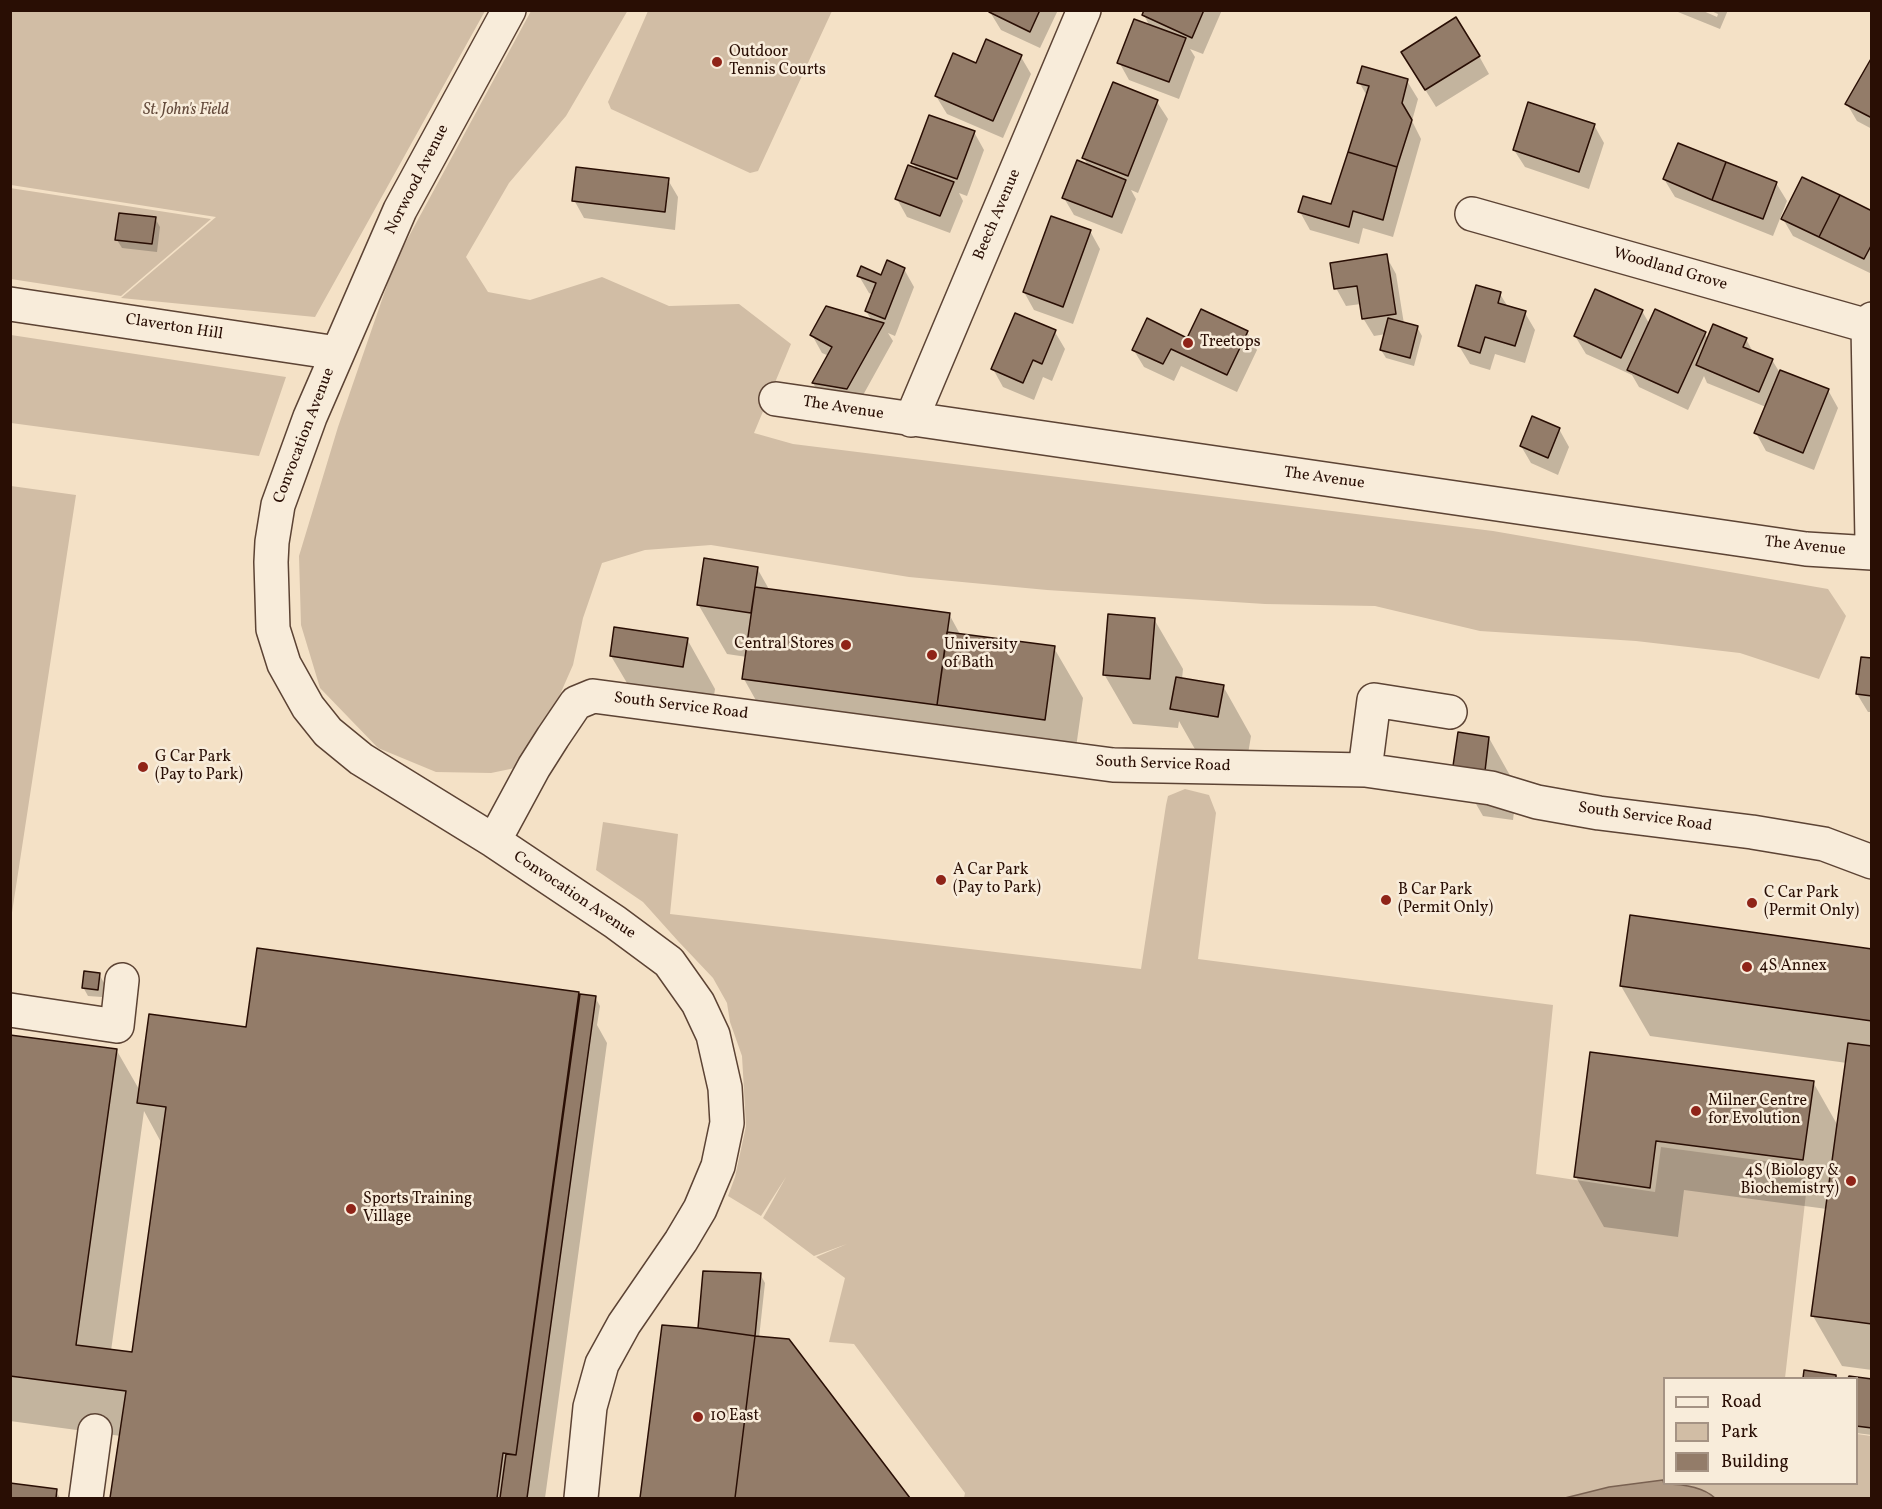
<!DOCTYPE html>
<style>
body{margin:0}
#map{position:relative;width:1882px;height:1509px;overflow:hidden;background:#f4e1c6;font-family:Vollkorn,serif}
canvas{display:block}
.frame{position:absolute;inset:0;border:12px solid #290e04;pointer-events:none}
.legend{position:absolute;left:1663px;top:1377px;width:195px;height:108px;box-sizing:border-box;background:#f8ecda;border:2px solid #a59384;margin:0;padding:8px 10px;list-style:none;font-size:18px;color:#290e04}
.legend li{display:flex;align-items:center;gap:12px;height:30px}
.legend b{width:30px;border:2px solid #a59384}
</style>
<div id="map">
<canvas width="1882" height="1509"></canvas>
<div class="frame"></div>
<ul class="legend">
<li><b style="height:8px;background:#f8ecda"></b>Road</li>
<li><b style="height:16px;background:#d1bda5"></b>Park</li>
<li><b style="height:16px;background:#937c69"></b>Building</li>
</ul>
</div>
<script>
const ctx = document.querySelector('canvas').getContext('2d');
ctx.lineJoin = 'round';
function fill(path, color) { ctx.fillStyle = color; ctx.fill(path, 'evenodd'); }
function trace(path, color, width, dash) { ctx.strokeStyle = color; ctx.lineWidth = width; ctx.lineCap = dash ? 'butt' : 'round'; ctx.setLineDash(dash || []); ctx.stroke(path); }
function write(font, color, halo, rows, align = 'center') {
  ctx.font = font + ' Vollkorn,serif'; ctx.lineWidth = 5; ctx.setLineDash([]); ctx.textBaseline = 'middle'; ctx.strokeStyle = halo; ctx.fillStyle = color; for (const [text, x, y, turn = 0] of rows) {
    ctx.save(); ctx.translate(x, y); ctx.rotate((+turn || 0) * Math.PI / 180); ctx.textAlign = isNaN(turn) ? turn : align; if (halo) ctx.strokeText(text, 0, 0); ctx.fillText(text, 0, 0); ctx.restore();
  }
}
const green = new Path2D(`
 M628,10L566,116L509,183L466,257L488,292L530,300L602,277L669,306L739,304L791,344L754,433L793,444L1493,531L1828,589L1846,616L1819,679L1740,653L1636,641L1480,631L1375,606L1265,604L1047,590L909,577L711,545L645,550L602,563L583,618L573,665L543,733L520,767L491,773L436,772L378,748L320,688L301,625L299,556L338,427L395,262L531,11Z
 M10,11L11,10L485,11L315,317L121,298L216,217L11,185Z
 M648,11H832L758,171L750,173L611,109L608,102Z
 M10,188L211,219L121,296L11,279Z
 M11,335L286,377L259,456L11,423Z
 M11,486L76,495L11,919L10,486Z
 M1185,789L1209,795L1216,813L1198,959L1553,1005L1536,1174L1655,1192L1661,1147L1809,1167L1785,1378H1664V1481L1609,1487L1565,1498H964L965,1493L854,1344L829,1342L845,1278L816,1257L847,1244L814,1256L763,1218L786,1177L761,1216L728,1196L735,1177L746,1126L742,1056L730,1022L727,1003L713,978L678,941L643,902L596,870L603,822L678,834L670,914L1141,969L1166,805L1168,796Z
 M1857,1434L1871,1436V1498H1715L1708,1492L1676,1484H1856Z`);
const water = new Path2D(`
 M1663,1480L1664,1484C1681,1484 1703,1487 1715,1498H1565L1609,1487Z`);
const shadow = new Path2D(`
 M991,10H1058L1040,48L1001,30L990,12Z
 M1146,10H1222L1203,54L1190,49L1195,57L1179,99L1129,80L1119,62L1150,27L1144,15Z
 M1673,10H1701L1717,17L1718,14L1709,10H1728L1720,29Z
 M1479,56L1489,74L1436,107L1413,70Z
 M1021,57L1031,74L1003,138L947,114L936,96L976,65Z
 M1872,60V129L1857,121L1847,104Z
 M1407,81L1418,99L1412,121L1421,139L1393,237L1363,228L1359,244L1310,230L1300,212L1332,206L1367,96L1359,82Z
 M1157,102L1168,119L1138,193L1131,190L1136,199L1122,234L1074,215L1064,198L1088,166L1084,158Z
 M1594,125L1604,143L1589,189L1525,167L1514,150Z
 M974,132L984,150L967,196L959,193L963,201L950,233L907,217L897,199L917,170L913,163Z
 M1664,179L1776,183L1787,201L1773,236L1675,197Z
 M668,180L678,197L675,230L584,218L574,200Z
 M1872,212V274L1793,236L1783,219Z
 M155,218L160,227L157,252L122,248L117,240Z
 M1090,231L1100,249L1073,324L1034,310L1024,292Z
 M1386,256L1396,274L1404,324L1417,327L1422,336L1414,366L1386,358L1381,350L1386,334L1374,336L1363,318L1361,304L1346,306L1336,288Z
 M904,269L914,287L895,336L888,333L893,341L857,406L823,401L813,383L829,356L822,353L812,335L872,321L866,311L873,295L869,293L859,276L882,277Z
 M1500,294L1508,307L1525,313L1535,330L1525,363L1495,354L1490,370L1470,364L1459,346Z
 M1642,311L1650,325L1705,334L1708,339H1746L1753,352L1772,360L1780,373L1828,390L1838,408L1814,470L1766,451L1756,433L1766,407L1707,383L1704,376L1688,410L1639,387L1632,375L1586,354L1575,336Z
 M1055,332L1065,349L1052,381L1043,377L1034,400L1003,387L993,369Z
 M1247,332L1257,350L1237,392L1181,366L1174,381L1144,367L1133,349L1188,340Z
 M1559,429L1569,447L1558,475L1531,463L1521,446Z
 M757,568L770,591L949,614L961,636L1054,648L1083,698L1073,769L772,729L744,679L747,657L727,654L698,604Z
 M1154,619L1183,669L1182,679L1223,686L1251,736L1246,766L1200,758L1179,721L1178,728L1133,724L1104,674Z
 M687,639L715,689L711,716L640,705L611,656Z
 M1872,660V712H1868L1857,694Z
 M1489,738L1517,788L1513,820L1483,816L1454,766Z
 M1872,950V1370L1842,1366L1813,1316L1827,1209L1684,1190L1678,1237L1604,1227L1576,1177L1592,1053L1813,1082L1838,1126L1847,1063L1650,1036L1621,986Z
 M99,974L104,983L102,997L88,996L83,987Z
 M578,993L580,996L595,997L600,1006L597,1025L607,1043L545,1498H112L121,1436L10,1421V1037L117,1051L140,1091L247,1029ZM144,1111L162,1144L133,1354L111,1351Z
 M760,1274L765,1283L759,1338L789,1340L908,1498H641L664,1327L700,1330Z
 M1850,1377L1872,1381V1435L1856,1433V1378Z
 M10,1485L56,1491L60,1498H10Z`);
const building = new Path2D(`
 M990,10H1040L1030,32L989,12Z
 M1144,10H1204L1192,38L1142,15Z
 M1456,17L1480,56L1425,90L1401,52Z
 M1134,19L1186,38L1169,82L1117,63Z
 M986,39L1022,55L993,121L935,96L953,53L976,63Z
 M1872,57V118L1845,104Z
 M1362,66L1408,79L1402,103L1412,120L1397,167L1348,152L1369,86L1357,83Z
 M1113,82L1158,100L1128,176L1082,158Z
 M1528,102L1595,124L1579,172L1513,150Z
 M929,115L975,131L957,179L911,163Z
 M1678,143L1726,162L1712,200L1663,179Z
 M1348,152L1397,167L1383,220L1353,211L1349,227L1298,212L1303,196L1331,204Z
 M1077,160L1126,180L1112,217L1062,198Z
 M1726,162L1777,182L1763,219L1712,200Z
 M908,165L954,182L940,216L895,199Z
 M576,167L669,178L665,212L572,201Z
 M1802,177L1840,195L1819,237L1781,219Z
 M1840,195L1872,211V244L1864,259L1819,237Z
 M119,213L156,217L152,244L115,240Z
 M1051,216L1091,230L1063,307L1023,292Z
 M1387,254L1396,314L1362,319L1357,286L1334,289L1330,263Z
 M887,260L905,268L885,319L865,311L876,283L857,276L861,266L881,275Z
 M1476,285L1501,292L1498,303L1526,311L1515,346L1485,337L1480,353L1458,346Z
 M1595,289L1643,310L1621,358L1574,336Z
 M826,306L884,323L847,389L812,383L832,347L810,335Z
 M1201,309L1248,331L1227,375L1171,349L1163,364L1132,350L1147,318L1187,338Z
 M1655,309L1706,332L1678,393L1627,370Z
 M1015,313L1056,330L1042,364L1033,360L1023,383L991,369Z
 M1388,318L1418,326L1410,358L1380,350Z
 M1713,324L1747,338L1743,347L1773,359L1759,392L1696,365Z
 M1780,370L1829,389L1803,453L1754,433Z
 M1532,416L1560,428L1548,458L1520,446Z
 M704,558L758,567L751,613L697,605Z
 M755,587L950,613L937,705L742,679Z
 M1108,614L1155,618L1150,679L1103,675Z
 M614,627L688,638L683,667L610,656Z
 M947,632L1055,646L1045,720L937,705Z
 M1861,657L1872,658V696L1856,694Z
 M1176,677L1224,685L1218,717L1170,709Z
 M1458,732L1489,737L1485,771L1453,766Z
 M1630,915L1872,949V1021L1620,986Z
 M257,948L579,992L516,1455L503,1453L497,1498H110L126,1391L10,1376V1035L117,1049L76,1345L132,1352L166,1107L137,1103L149,1014L246,1027Z
 M84,971L100,973L98,990L82,988Z
 M580,994L596,996L527,1498H500L506,1454L516,1455Z
 M1848,1043L1872,1046V1324L1811,1316Z
 M1590,1052L1814,1081L1803,1160L1656,1141L1650,1188L1574,1177Z
 M703,1271L761,1273L755,1336L698,1328Z
 M662,1325L698,1328L755,1336L735,1498H640Z
 M755,1336L789,1339L910,1498H735Z
 M1804,1370L1836,1375V1378H1803Z
 M1849,1376L1872,1379V1428L1856,1426V1378H1848Z
 M10,1483L57,1489L56,1498H10Z`);
const minor = new Path2D(`
 M509,10L400,210L310,417L278,505L272,542L271,562L273,629L284,664L308,707L328,732L361,759L494,841L615,922L669,962L698,1003L713,1035L725,1088L727,1123L718,1166L700,1209L681,1241L624,1324L602,1364L590,1407L581,1498
 M1472,214L1868,326
 M10,304L337,353
 M1872,319L1868,326L1872,541
 M776,399L1806,549L1872,553
 M911,420L1084,10
 M1365,770L1374,700L1450,712
 M494,841L534,767L553,737L576,703L593,696L1113,765L1365,770L1491,788L1537,802L1599,813L1752,832L1824,844L1872,862
 M10,1010L117,1026L122,980
 M86,1498L95,1431`);
const markers = [
 [717,62,6,"#8f2418"],
 [1188,343,6,"#8f2418"],
 [846,645,6,"#8f2418"],
 [932,655,6,"#8f2418"],
 [143,767,6,"#8f2418"],
 [941,880,6,"#8f2418"],
 [1386,900,6,"#8f2418"],
 [1752,903,6,"#8f2418"],
 [1747,967,6,"#8f2418"],
 [1696,1111,6,"#8f2418"],
 [1851,1181,6,"#8f2418"],
 [351,1209,6,"#8f2418"],
 [698,1417,6,"#8f2418"]
];
const poiNames = [
 ["Outdoor",729,53],
 ["Tennis Courts",729,71],
 ["Treetops",1200,343],
 ["Central Stores",834,645,"right"],
 ["University",944,646],
 ["of Bath",944,664],
 ["G Car Park",155,758],
 ["(Pay to Park)",155,776],
 ["A Car Park",953,871],
 ["(Pay to Park)",953,889],
 ["B Car Park",1398,891],
 ["(Permit Only)",1398,909],
 ["C Car Park",1764,894],
 ["(Permit Only)",1764,912],
 ["4S Annex",1759,967],
 ["Milner Centre",1708,1102],
 ["for Evolution",1708,1120],
 ["4S (Biology &",1839,1172,"right"],
 ["Biochemistry)",1839,1190,"right"],
 ["Sports Training",363,1200],
 ["Village",363,1218],
 ["10 East",710,1417]
];
const parkNames = [
 ["St. John's Field",186,111]
];
const streetNames = [
 ["Norwood Avenue",418,180,-63],
 ["Beech Avenue",998,215,-67],
 ["Woodland Grove",1670,270,16],
 ["Claverton Hill",174,328,9],
 ["The Avenue",843,409,9],
 ["Convocation Avenue",305,436,-69],
 ["The Avenue",1324,479,8],
 ["The Avenue",1805,547,6],
 ["South Service Road",681,707,7],
 ["South Service Road",1163,765,2],
 ["South Service Road",1645,818,8],
 ["Convocation Avenue",574,896,34]
];
fill(green, '#d1bda5');
fill(water, '#af9984');
trace(water, '#796151', 1.5);
fill(shadow, '#0003');
fill(building, '#937c69');
trace(building, '#290e04', 1.5);
trace(minor, '#5c4334', 36);
trace(minor, '#f8ecda', 33);
for (const [x, y, r, color] of markers) { const dot = new Path2D(); dot.arc(x, y, r, 0, 2 * Math.PI); ctx.fillStyle = color; ctx.fill(dot); trace(dot, '#f8ecda', 2); }
write('16px', '#290e04', '#f8ecda', poiNames, 'left');
write('italic 16px', '#644b3c', '#f8ecda', parkNames);
write('16px', '#290e04', '#f8ecda', streetNames);
</script>
